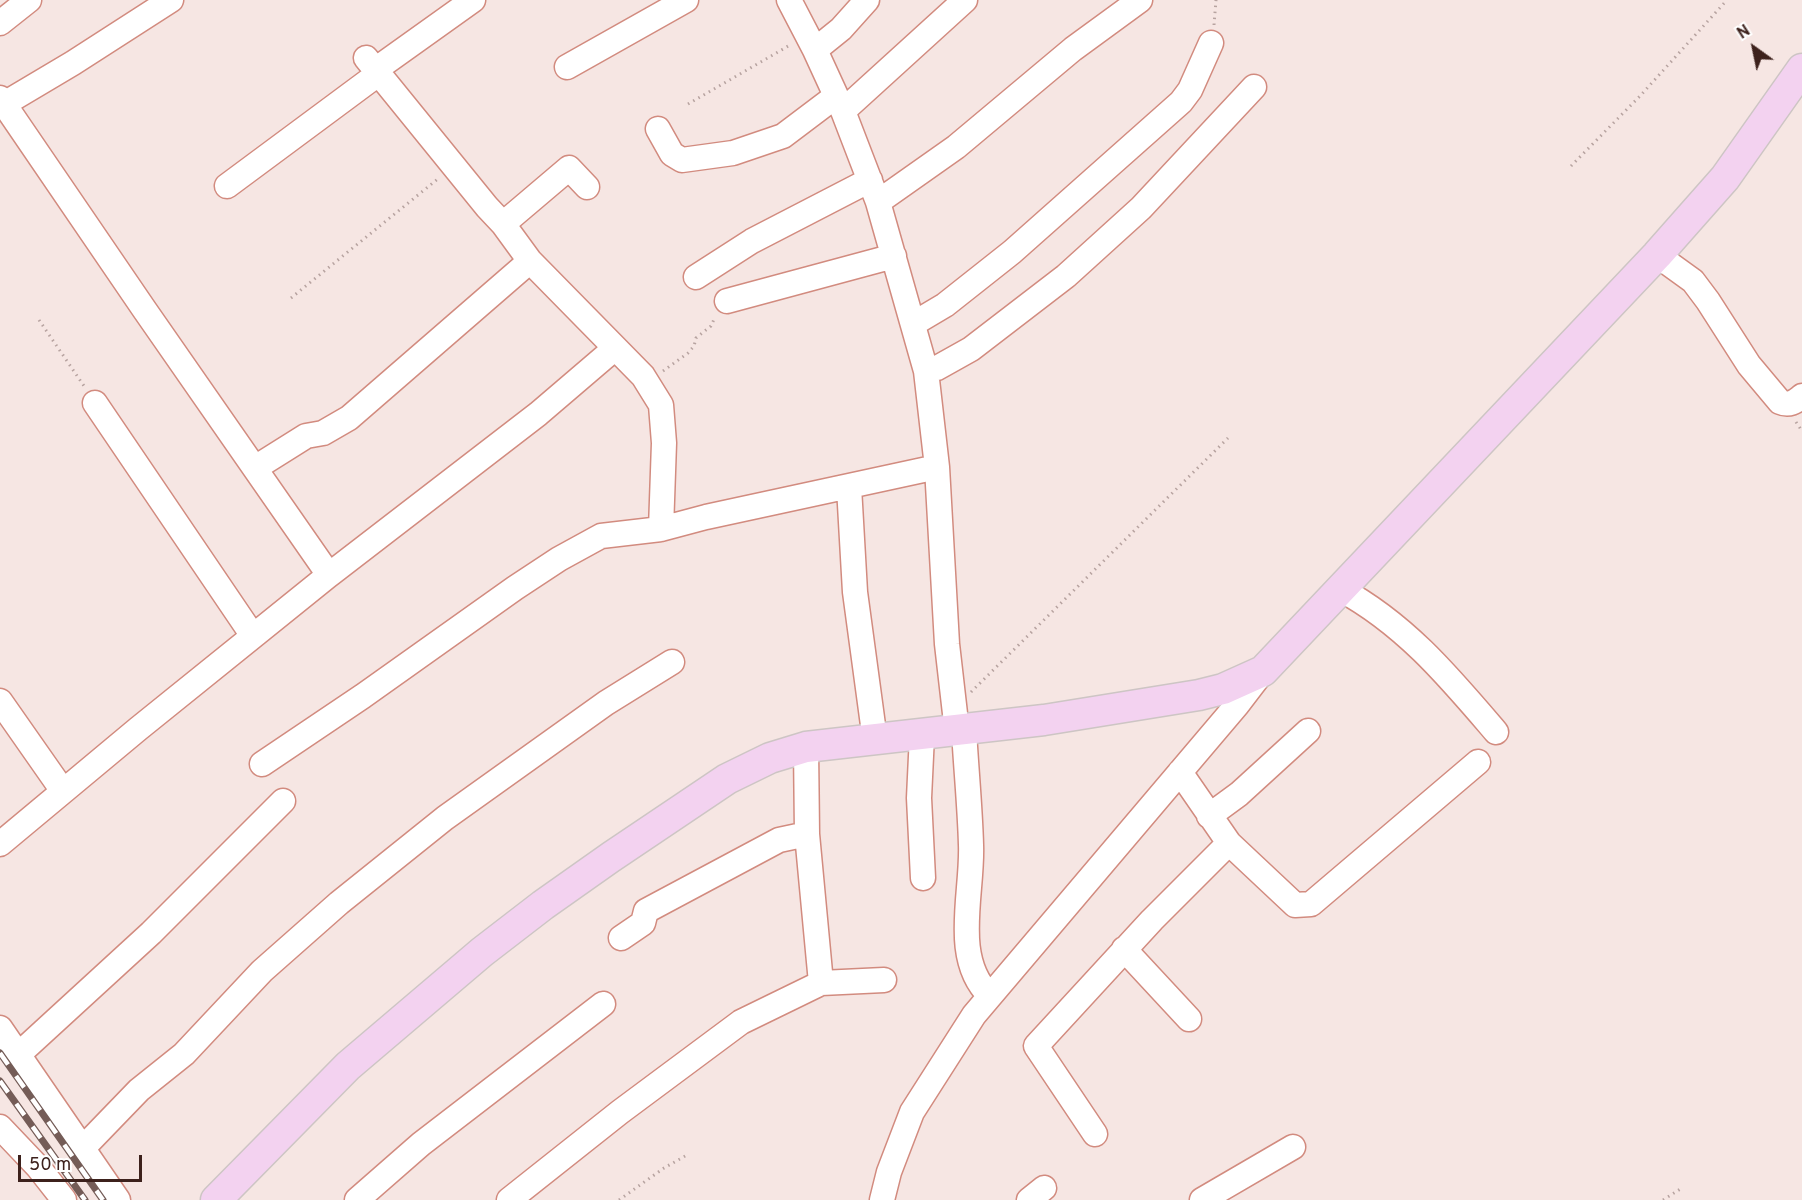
<!DOCTYPE html>
<style>
body{margin:0}
#map{position:relative;width:1802px;height:1200px;overflow:hidden;background:#f6e6e3;font-family:Overpass,sans-serif}
canvas{display:block}
.north{position:absolute;left:1724px;top:18px;width:60px;height:60px;-webkit-text-stroke:4px #fff;paint-order:stroke;rotate:327deg;font-size:16px;font-weight:700;line-height:24px;text-align:center;color:#3d211c}
.north::after{content:'';display:block;margin:auto;width:21px;height:27px;background:#3d211c;clip-path:polygon(50% 0,100% 100%,50% 72%,0 100%)}
.scale{position:absolute;left:18px;top:1155px;width:124px;height:27px;box-sizing:border-box;border:3px solid #3d211c;border-top:0;padding-left:8px;font-size:18px;line-height:21px;white-space:nowrap;color:#3d211c;-webkit-text-stroke:4px #fff;paint-order:stroke}
</style>
<div id="map">
<canvas width="1802" height="1200"></canvas>
<div class="north">N</div>
<div class="scale">50 m</div>
</div>
<script>
const ctx = document.querySelector('canvas').getContext('2d');
ctx.lineJoin = 'round';
function trace(path, color, width, dash) { ctx.strokeStyle = color; ctx.lineWidth = width; ctx.lineCap = dash ? 'butt' : 'round'; ctx.setLineDash(dash || []); ctx.stroke(path); }
const path = new Path2D(`
 M1214,25L1216,0
 M688,104L790,45
 M1571,166L1640,96L1727,0
 M291,298L439,178
 M39,320L84,386
 M663,371L688,353L694,346L696,338L711,326L715,317
 M1796,422L1802,431
 M971,692L1228,438
 M619,1200L664,1168L687,1155
 M1663,1200L1682,1188`);
const minor = new Path2D(`
 M789,0L815,50L843,111L878,202L926,371L937,467L947,644L957,731
 M0,23L29,0
 M815,50L841,29L867,0
 M366,58L487,207L503,224L530,261L643,376L661,405L664,443L661,529
 M567,67L686,0
 M375,70L473,0
 M0,98L144,309L329,575
 M4,104L73,63L171,0
 M843,111L965,0
 M658,129L672,154L682,160L733,153L783,136L836,96
 M227,186L378,74
 M878,202L956,147L1073,49L1140,0
 M503,224L569,168L587,187
 M1657,255L1693,281L1708,301L1749,365L1780,402C1789,406 1795,402 1802,396
 M696,277L752,241L870,180
 M727,301L894,256
 M913,324L945,305L1012,252L1181,102L1190,90L1211,43
 M926,371L937,368L971,349L1066,276L1141,208L1254,87
 M95,403L253,636
 M255,468L306,436L323,433L349,418L530,261
 M849,487L855,592L875,740
 M1340,589C1405,624 1449,677 1496,732
 M0,701L63,791
 M964,730C966,768 970,807 971,845C973,894 951,958 990,996
 M922,735L919,798L923,878
 M806,747L807,834L821,983
 M262,764L363,696L515,588L559,559L601,536L661,529L706,517L937,467
 M1180,772L1229,843L1295,905L1311,904L1478,762
 M1209,816L1239,794L1308,731
 M0,844L138,729L329,575L538,414L614,349
 M621,938L643,923L646,911L779,840L807,834
 M1124,949L1189,1019
 M0,1028L118,1200
 M19,1054L151,933L283,801
 M0,1127L38,1167L64,1200
 M1095,1134L1036,1046L1152,920L1229,843
 M83,1148L139,1090L184,1054L262,971L339,903L445,818L606,703L672,662
 M357,1200L421,1144L603,1004
 M509,1200L620,1112L741,1022L821,983L884,980
 M882,1200L889,1172L912,1112L974,1015L1237,705L1263,671
 M1029,1200L1044,1188
 M1202,1200L1293,1147`);
const major = new Path2D(`
 M216,1200L348,1066L482,952L543,905L611,857L727,779L770,758L806,747L1044,720L1199,695L1223,689L1263,671L1657,255L1725,178L1802,69`);
const rail = new Path2D(`
 M0,1053L103,1200
 M0,1081L85,1200`);
trace(minor, '#d28b7f', 27);
trace(major, '#cdc5c4', 33);
trace(path, '#b7a3a0', 3, [1.5, 4.5]);
trace(minor, '#fff', 24);
trace(major, '#f3d2f0', 30);
trace(rail, '#745c57', 7);
trace(rail, '#fff', 4.5, [14]);
</script>
